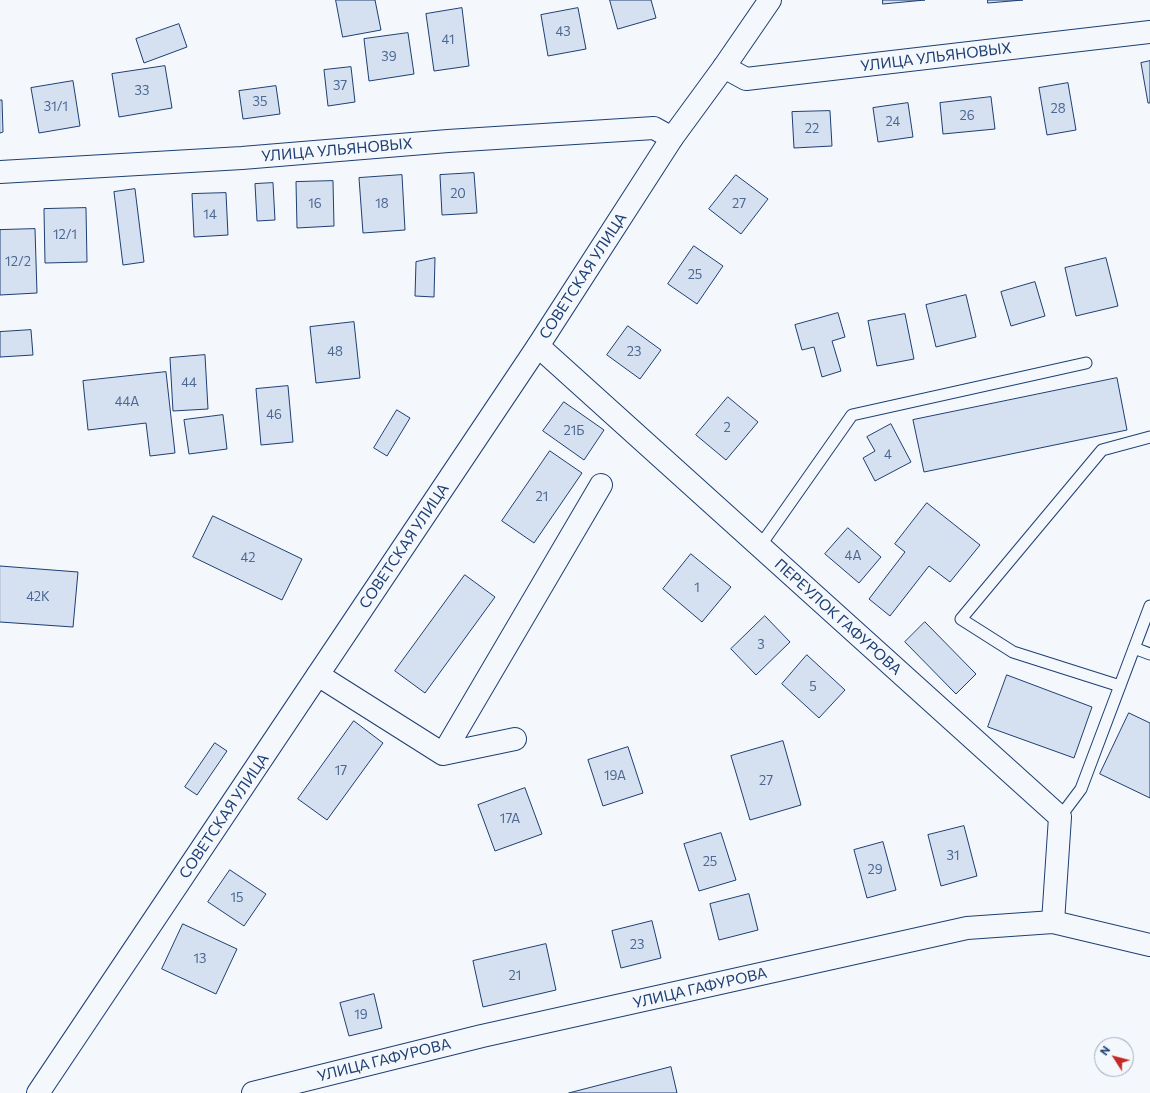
<!DOCTYPE html>
<meta charset="utf-8">
<style>
body{margin:0}
#map{position:relative;width:1150px;height:1093px;overflow:hidden;background:#f4f7fb;font-family:Commissioner,sans-serif}
canvas{display:block}
.north{position:absolute;left:1094px;top:1037px;width:40px;height:40px;box-sizing:border-box;background:#f4f7fb;border:1px solid #9eadc5;border-radius:50%;rotate:306deg;font-size:11px;font-weight:700;line-height:16px;text-align:center;color:#1d3f73}
.north::after{content:'';display:block;margin:auto;width:14px;height:18px;background:#c62828;clip-path:polygon(50% 0,100% 100%,50% 72%,0 100%)}
</style>
<div id="map">
<canvas width="1150" height="1093"></canvas>
<div class="north">N</div>
</div>
<script>
const ctx = document.querySelector('canvas').getContext('2d');
ctx.lineJoin = 'round';
function fill(path, color) { ctx.fillStyle = color; ctx.fill(path, 'evenodd'); }
function trace(path, color, width, dash) { ctx.strokeStyle = color; ctx.lineWidth = width; ctx.lineCap = dash ? 'butt' : 'round'; ctx.setLineDash(dash || []); ctx.stroke(path); }
function write(font, color, halo, rows, align = 'center') {
  ctx.font = font + ' Commissioner,sans-serif'; ctx.lineWidth = 3; ctx.setLineDash([]); ctx.textBaseline = 'middle'; ctx.strokeStyle = halo; ctx.fillStyle = color; for (const [text, x, y, turn = 0] of rows) {
    ctx.save(); ctx.translate(x, y); ctx.rotate((+turn || 0) * Math.PI / 180); ctx.textAlign = isNaN(turn) ? turn : align; if (halo) ctx.strokeText(text, 0, 0); ctx.fillText(text, 0, 0); ctx.restore();
  }
}
const building = new Path2D(`
 M336,0H375L381,30L343,37Z
 M610,0H651L656,18L618,29Z
 M883,0H925L883,4Z
 M988,0H1023L988,3Z
 M462,8L469,66L434,71L426,14Z
 M578,8L586,49L548,56L541,15Z
 M179,24L187,47L144,63L136,39Z
 M408,33L414,74L369,81L364,39Z
 M1150,61V103H1148L1141,63Z
 M165,66L172,108L119,117L112,74Z
 M351,67L355,102L328,106L324,70Z
 M73,81L80,126L39,133L31,88Z
 M1068,83L1076,130L1047,135L1039,88Z
 M276,86L280,114L243,119L239,91Z
 M991,97L995,129L943,134L940,103Z
 M0,100H2L3,132L0,133Z
 M908,103L913,137L878,142L873,108Z
 M830,111L832,146L794,148L792,112Z
 M474,173L477,213L442,215L440,175Z
 M402,175L405,230L363,233L359,178Z
 M736,175L768,199L741,234L709,209Z
 M333,181L334,226L297,228L296,182Z
 M273,183L275,220L257,221L255,184Z
 M135,189L144,262L123,265L114,192Z
 M226,193L228,235L194,237L192,194Z
 M86,208L87,262L45,263L44,209Z
 M35,229L37,293L0,295V230Z
 M694,246L723,266L697,304L668,284Z
 M435,258L434,297L415,296L416,262Z
 M1106,258L1118,306L1076,316L1065,268Z
 M1035,282L1045,316L1011,326L1001,292Z
 M966,295L976,337L936,347L926,305Z
 M838,313L845,337L832,341L841,371L822,377L814,347L802,350L795,325Z
 M905,314L914,359L877,366L868,321Z
 M354,322L360,378L316,383L310,327Z
 M628,326L661,350L640,379L607,355Z
 M31,330L33,355L0,357V332Z
 M205,355L208,409L173,411L170,358Z
 M166,372L175,453L150,456L146,423L88,430L83,381Z
 M1117,378L1127,430L924,472L913,420Z
 M288,386L293,442L261,445L256,389Z
 M728,397L758,422L726,460L696,435Z
 M564,402L604,430L584,460L543,431Z
 M397,410L410,418L387,456L374,448Z
 M223,415L227,449L189,454L184,420Z
 M891,424L911,462L875,481L863,458L875,451L867,437Z
 M550,451L582,473L534,543L502,521Z
 M927,503L980,545L950,582L929,566L890,616L869,599L905,552L895,544Z
 M213,516L302,559L282,600L193,557Z
 M848,528L881,557L859,583L825,554Z
 M691,554L731,587L702,622L663,589Z
 M0,566L78,572L73,627L0,622Z
 M465,575L495,597L425,693L395,671Z
 M765,616L790,642L756,675L731,649Z
 M925,622L976,674L956,694L905,642Z
 M807,655L845,690L819,718L782,684Z
 M1007,675L1092,707L1074,758L988,727Z
 M1129,713L1150,723V798L1100,774Z
 M354,721L383,743L327,820L298,799Z
 M783,741L801,805L750,820L731,756Z
 M215,743L227,751L197,795L185,787Z
 M628,747L643,793L603,806L588,760Z
 M525,788L542,834L495,851L478,805Z
 M964,826L977,876L941,886L928,835Z
 M721,833L736,880L699,891L684,844Z
 M883,842L896,890L867,898L854,850Z
 M230,870L266,894L244,926L208,902Z
 M749,894L758,930L719,940L710,904Z
 M652,921L661,958L621,968L612,931Z
 M183,924L237,949L216,994L162,969Z
 M546,944L556,990L483,1007L473,961Z
 M374,994L382,1028L349,1036L340,1003Z
 M671,1067L677,1093H569Z`);
const lane = new Path2D(`
 M760,546L852,415L1086,363
 M1134,648L1150,654
 M1120,686L1013,652L961,619L1102,450L1150,437
 M1060,817L1081,789L1150,606`);
const street = new Path2D(`
 M724,67L746,79L1150,32
 M0,172L242,158L448,141L654,128L672,138
 M538,346L1060,817L1053,922
 M318,675L443,754L601,485
 M443,754L515,739`);
const secondary = new Path2D(`
 M38,1093L538,346L672,138L724,67L770,0
 M253,1093L482,1036L967,928L1053,922L1150,945`);
const numberNames = [
 ["43",563,32],
 ["41",448,40],
 ["39",389,57],
 ["37",340,86],
 ["33",142,91],
 ["35",260,102],
 ["31/1",56,107],
 ["28",1058,109],
 ["26",967,116],
 ["24",893,122],
 ["22",812,129],
 ["20",458,194],
 ["16",315,204],
 ["18",382,204],
 ["27",739,204],
 ["14",210,215],
 ["12/1",65,235],
 ["12/2",18,262],
 ["25",695,275],
 ["48",335,352],
 ["23",634,352],
 ["44",189,383],
 ["44А",127,402],
 ["46",274,415],
 ["2",727,428],
 ["21Б",574,431],
 ["4",888,455],
 ["21",542,497],
 ["4А",853,556],
 ["42",248,558],
 ["1",697,588],
 ["42К",38,597],
 ["3",761,645],
 ["5",813,687],
 ["17",341,771],
 ["19А",615,776],
 ["27",766,781],
 ["17А",510,819],
 ["31",953,856],
 ["25",710,862],
 ["29",875,870],
 ["15",237,898],
 ["23",637,945],
 ["13",200,959],
 ["21",515,976],
 ["19",361,1015]
];
const streetNames = [
 ["УЛИЦА УЛЬЯНОВЫХ",936,57,-7],
 ["УЛИЦА УЛЬЯНОВЫХ",337,150,-5],
 ["СОВЕТСКАЯ УЛИЦА",583,276,-57],
 ["СОВЕТСКАЯ УЛИЦА",404,546,-56],
 ["ПЕРЕУЛОК ГАФУРОВА",838,617,42],
 ["СОВЕТСКАЯ УЛИЦА",224,816,-56],
 ["УЛИЦА ГАФУРОВА",700,988,-13],
 ["УЛИЦА ГАФУРОВА",384,1060,-14]
];
fill(building, '#d5e0f0');
trace(building, '#1d3f73', 1);
trace(lane, '#1d3f73', 13);
trace(street, '#1d3f73', 24);
trace(secondary, '#1d3f73', 24);
trace(lane, '#f4f7fb', 11);
trace(street, '#f4f7fb', 22);
trace(secondary, '#f4f7fb', 22);
write('13px', '#4b6792', null, numberNames);
write('15px', '#1d3f73', '#f4f7fb', streetNames);
</script>
